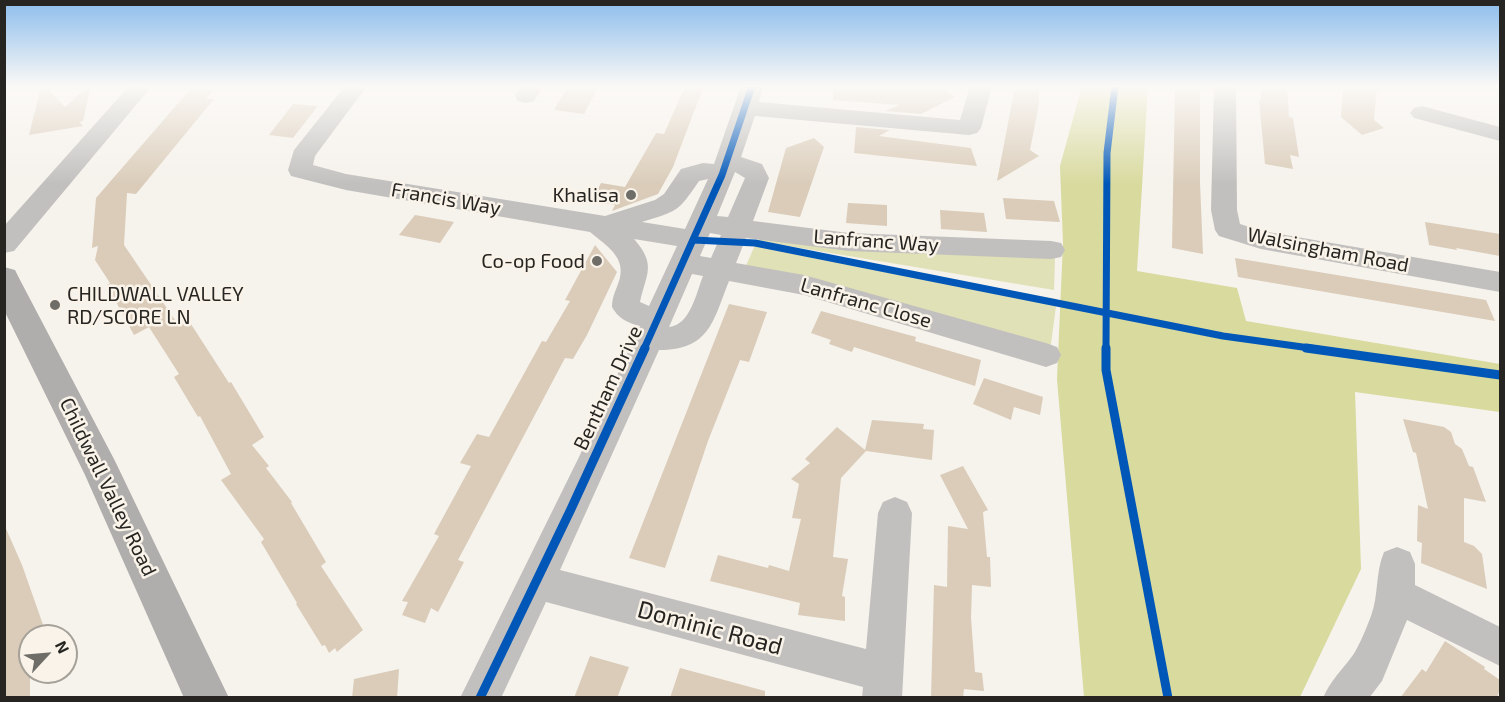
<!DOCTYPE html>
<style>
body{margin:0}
#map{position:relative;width:1505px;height:702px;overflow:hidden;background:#f6f2ec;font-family:"Exo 2",sans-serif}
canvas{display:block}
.frame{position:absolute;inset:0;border:6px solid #272521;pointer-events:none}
.north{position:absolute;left:18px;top:624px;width:60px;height:60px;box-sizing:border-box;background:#f9f3e9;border:2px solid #a5a199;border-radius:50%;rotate:64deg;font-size:16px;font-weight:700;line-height:24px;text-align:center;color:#272521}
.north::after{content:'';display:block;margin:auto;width:21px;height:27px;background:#6f6d68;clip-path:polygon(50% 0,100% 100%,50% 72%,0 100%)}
</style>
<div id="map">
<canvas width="1505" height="702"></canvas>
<div class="frame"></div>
<div class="north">N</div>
</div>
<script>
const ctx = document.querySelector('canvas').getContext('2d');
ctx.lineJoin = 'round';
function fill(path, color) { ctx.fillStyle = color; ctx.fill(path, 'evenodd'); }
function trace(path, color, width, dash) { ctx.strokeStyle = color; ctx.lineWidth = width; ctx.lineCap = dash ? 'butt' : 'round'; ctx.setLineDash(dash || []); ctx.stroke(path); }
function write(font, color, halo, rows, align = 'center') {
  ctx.font = font + ' "Exo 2",sans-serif'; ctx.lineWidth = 5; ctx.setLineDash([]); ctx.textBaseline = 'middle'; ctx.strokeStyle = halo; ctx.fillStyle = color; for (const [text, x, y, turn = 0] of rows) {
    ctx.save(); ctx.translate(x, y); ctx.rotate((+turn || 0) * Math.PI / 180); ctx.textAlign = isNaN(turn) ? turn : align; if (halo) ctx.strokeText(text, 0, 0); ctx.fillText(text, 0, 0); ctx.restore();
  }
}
const green = new Path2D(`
 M760,235L1055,258L1054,290L758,241Z
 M755,245L1057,299L1050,351L745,268Z`);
const forest = new Path2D(`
 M1082,86H1148L1137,271L1237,288L1246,321L1500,364V412L1355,392L1361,569L1300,697H1084L1057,379L1063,243L1060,166Z`);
const building = new Path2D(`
 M41,86H45L65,107L88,86H91L83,121L79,122L83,126L29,135Z
 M193,86H217L206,99H214L136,194L127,193L124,245L179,326L189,321L229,383L231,382L264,437L252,445L269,466L266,468L292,502L291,503L326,562L321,566L363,630L337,652L335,648L329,653L325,645L322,646L296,604L297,603L261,542L264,539L221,480L231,474L200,416L198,417L174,377L179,374L149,327L134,335L107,285L110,283L95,260L98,246L92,248L96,198Z
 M568,86H599L584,114L554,110Z
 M685,86L703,88L673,167L658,194L612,211L615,205L592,201L601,183L625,187L656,133L664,134Z
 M833,86H939L955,97L921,114L885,111L900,105L833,100Z
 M1015,86H1039V104L1030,150L1039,156L997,181Z
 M1175,86H1200V183L1203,254L1172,248Z
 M1261,86H1287L1289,117L1293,118L1299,157L1290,155L1293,169L1265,164L1259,100H1261Z
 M1343,86H1377L1374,120L1384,128L1362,135L1341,117Z
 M293,104L318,106L293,138L269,135Z
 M856,127L890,130L879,136L971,148L977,166L854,153Z
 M814,138L824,147L800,217L768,212L786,148Z
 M1003,198L1054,201L1060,222L1006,219Z
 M848,203L887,205V226L846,223Z
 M940,210L984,213L987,232L941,229Z
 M415,215L421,216L454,222L440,243L399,235Z
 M1425,222L1500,234V256L1456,248L1457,250L1429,245Z
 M595,245L617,272L587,335L573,359L565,358L458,560L464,562L438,612L431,608L425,623L402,615L408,602L402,601L439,536L434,534L471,466L460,463L477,434L489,437L542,341L546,342L570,301L565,300Z
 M1235,258L1486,300L1495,321L1238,277Z
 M729,304L767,312L749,362L740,360L708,441L665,568L629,558Z
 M821,311L916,337L915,341L981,360L975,386L854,347L852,352L829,344L831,340L811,333Z
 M984,378L1043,397L1040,415L1014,407L1011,420L973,404Z
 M1403,419L1444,427L1451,432L1455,444L1462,449L1469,466L1473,467L1486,502L1464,498V542L1474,546L1482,554L1487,589L1421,563L1422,543L1417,541L1418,505L1428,509L1416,453L1413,452Z
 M872,420L924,424L923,429L934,430L932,460L866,451L841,478L833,557L848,559L842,596L845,597V621L798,615L800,603L710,581L718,555L768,568L769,565L789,571L801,519L792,518L799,484L791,479L810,463L805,459L837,427L865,450Z
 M963,466L988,510L983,512L987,557H990L991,587L972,585L971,618L975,672L982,673L984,691L964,689L963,698H931L934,585L947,587L948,526L968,529L940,475Z
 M4,524L22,565L47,636H30V698H4Z
 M1445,641L1485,667L1484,669L1500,680V689L1497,698H1400L1422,669L1426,672Z
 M590,656L629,667L617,698H574Z
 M680,668L765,691V698H670Z
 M399,669L397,698H352L354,679Z`);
const minor = new Path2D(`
 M129,86H152L14,251L4,253V226Z
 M345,86H367L315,156L313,165L346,174L605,216L655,200L664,194L681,169L703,163L714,164L741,86H763L759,102L960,120L970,86H992L981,128L977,133L969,135L755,116L741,157L762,164L769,178L753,221L849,233L1051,241L1061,243L1065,250L1061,257L1051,259L849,251L746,238L736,263L804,275L1046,343L1057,347L1061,355L1057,363L1046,367L804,295L729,281C713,321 710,350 659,350L560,570L866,649L878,513L883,502L895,497L907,502L912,513L902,698H862L863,687L546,602L501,698H460L579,457L640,326C627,323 618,318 612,307C612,298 615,292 618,284C628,258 608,247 590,232L346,190L291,176L288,170L294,150ZM735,172L745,178L728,217L717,216ZM708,179L685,229L642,222C678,211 678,212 699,181ZM710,233L721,235L711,258L700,256ZM634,239L677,246L649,306L640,302C646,274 657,265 634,239ZM692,274L703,276C696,294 690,325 669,327Z
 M521,86H543L534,101L526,103L518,101L515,96Z
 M1214,86H1236L1237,210L1240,224L1262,231L1500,272V292L1261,249L1219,236L1215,230L1211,210Z
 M1422,106L1500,127V141L1414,118L1410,113L1414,108Z
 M1397,547L1410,552L1415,564V585L1500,627V666L1407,620L1382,681L1369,698H1323C1330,681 1342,670 1353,655C1360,644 1366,629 1371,616C1379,595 1375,573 1384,552Z`);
const major = new Path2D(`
 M4,267L15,270L19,278L115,461L229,698H184L85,475L4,310Z`);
const cyclewayFar1 = new Path2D(`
 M694,240L755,243L1223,336L1317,349
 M644,349L722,175L752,86
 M1106,349L1107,153L1115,86`);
const cycleway = new Path2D(`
 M1106,348V370L1168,698
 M1306,348L1500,375
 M480,698L571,509L645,348`);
const markers = [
 [631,195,6,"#6f6d68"],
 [597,261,6,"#6f6d68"],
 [55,305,6,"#6f6d68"]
];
const poiNames = [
 ["Khalisa",619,195],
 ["Co-op Food",585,261],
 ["CHILDWALL VALLEY",67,294,"left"],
 ["RD/SCORE LN",67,317,"left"]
];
const streetNames = [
 ["Francis Way",446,199,10],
 ["Lanfranc Way",876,241,4],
 ["Walsingham Road",1328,250,11],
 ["Lanfranc Close",866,303,16],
 ["Bentham Drive",608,388,-65],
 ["Childwall Valley Road",108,487,64]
];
const nearStreetnames = [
 ["Dominic Road",710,628,15]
];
fill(green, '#e0e1b7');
fill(forest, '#d8da9e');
fill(building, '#daccb9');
fill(minor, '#c2c0be');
fill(major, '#b0aeac');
trace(cyclewayFar1, '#0057b8', 7);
trace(cycleway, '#0057b8', 9);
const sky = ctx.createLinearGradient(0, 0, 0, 184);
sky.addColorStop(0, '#8cbdec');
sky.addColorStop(0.47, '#fbf9f6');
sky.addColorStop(1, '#fbf9f600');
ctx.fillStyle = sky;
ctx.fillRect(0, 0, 1505, 184);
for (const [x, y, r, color] of markers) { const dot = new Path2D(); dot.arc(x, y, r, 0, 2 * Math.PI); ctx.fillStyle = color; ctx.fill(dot); trace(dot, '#f9f3e9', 2); }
write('20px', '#272521', '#f9f3e9', poiNames, 'right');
write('20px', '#272521', '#f9f3e9', streetNames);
write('24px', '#272521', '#f9f3e9', nearStreetnames);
</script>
